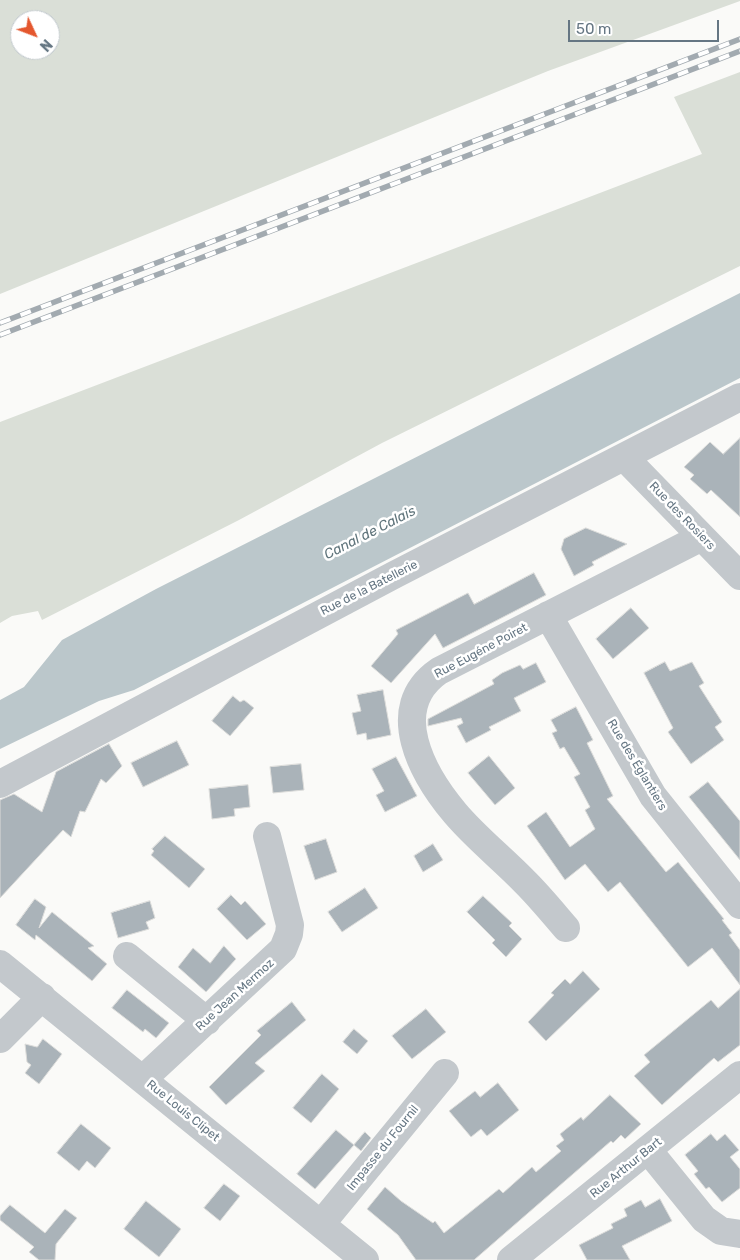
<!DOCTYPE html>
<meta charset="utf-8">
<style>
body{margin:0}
#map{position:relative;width:740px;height:1260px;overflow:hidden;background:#fafaf8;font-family:Rubik,sans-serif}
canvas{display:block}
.north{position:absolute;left:10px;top:10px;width:50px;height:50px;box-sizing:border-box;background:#fff;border:1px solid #c1c8cd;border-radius:50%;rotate:133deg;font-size:14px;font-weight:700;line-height:20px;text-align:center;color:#657683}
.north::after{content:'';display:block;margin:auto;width:18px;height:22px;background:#e4572e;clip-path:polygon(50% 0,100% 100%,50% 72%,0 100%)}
.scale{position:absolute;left:568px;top:20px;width:151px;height:22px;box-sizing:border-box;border:2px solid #657683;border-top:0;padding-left:6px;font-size:15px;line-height:18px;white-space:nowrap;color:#657683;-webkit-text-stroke:4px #fff;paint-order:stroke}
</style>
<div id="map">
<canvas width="740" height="1260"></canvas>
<div class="north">N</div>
<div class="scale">50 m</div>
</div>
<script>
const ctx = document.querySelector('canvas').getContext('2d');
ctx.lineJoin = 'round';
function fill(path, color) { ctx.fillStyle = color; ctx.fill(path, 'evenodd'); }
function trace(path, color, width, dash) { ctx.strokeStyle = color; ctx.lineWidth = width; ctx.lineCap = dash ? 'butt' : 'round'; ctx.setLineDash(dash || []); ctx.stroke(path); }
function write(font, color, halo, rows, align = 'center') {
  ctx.font = font + ' Rubik,sans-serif'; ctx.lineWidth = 5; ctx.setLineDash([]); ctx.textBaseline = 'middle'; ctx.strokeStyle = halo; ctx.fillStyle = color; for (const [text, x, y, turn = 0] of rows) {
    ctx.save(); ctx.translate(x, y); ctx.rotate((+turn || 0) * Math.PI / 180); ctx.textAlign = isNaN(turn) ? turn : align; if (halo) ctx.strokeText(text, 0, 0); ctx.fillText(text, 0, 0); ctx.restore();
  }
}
const green = new Path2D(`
 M0,0H740V1L548,71L0,294ZM20,20H50V50H20Z
 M740,72V266L382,443L239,520L42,620L38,611L12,616L0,623V422L702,154L674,97Z`);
const water = new Path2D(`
 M740,293V378L134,690L99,701L0,749V700L24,687L62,640L156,589Z`);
const building = new Path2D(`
 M740,438V517L711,490L707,494L690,479L694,475L684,467L710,442L723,454Z
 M586,528L627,544L592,562L594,565L574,576L561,549L564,539Z
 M534,573L546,595L443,648L435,634L391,683L371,666L398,634L396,630L468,593L474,604Z
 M631,608L649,628L613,659L596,639Z
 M665,662L670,671L692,662L704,683L699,686L722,722L715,727L724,740L691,764L668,732L673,728L644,673Z
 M536,663L546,682L514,698L521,711L489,727L491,730L466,743L457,726L463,723L461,718L428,726V719L494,684L492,680L502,673L520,665L523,669Z
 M383,690L391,735L367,740L366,733L357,735L352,713L361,711L357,695Z
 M233,696L240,702L244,700L254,708L230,736L212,721Z
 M576,707L593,740L587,743L613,796L607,799L666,872L678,862L724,919L722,920L732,933L729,935L740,950V985L712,948L688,967L620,882L608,892L585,864L565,880L527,826L546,812L570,847L595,829L585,810L590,807L574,777L580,774L564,747L560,749L552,733L557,731L551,720Z
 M177,741L189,765L143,787L131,763Z
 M109,744L122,766L106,783L101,779L85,812L80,811L71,837L63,830L0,898V800L14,794L42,812L56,772Z
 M489,756L515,788L495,805L468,773Z
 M396,757L417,796L385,812L376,795L384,791L372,769Z
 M301,764L304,790L273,793L270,767Z
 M708,782L740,821V860L689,797Z
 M248,785L250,807L234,809L235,816L212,819L209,789Z
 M165,836L205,869L189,888L151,855L154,851L152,849Z
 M326,839L337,872L315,880L304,846Z
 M433,844L443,860L423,872L414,856Z
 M365,888L378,908L342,932L328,912Z
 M231,895L241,905L245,901L266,924L247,940L217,909Z
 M483,896L512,923L509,926L522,939L506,957L492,943L495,940L467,912Z
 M35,899L46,907L39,928L52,912L94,946L88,948L107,964L92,981L36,935L35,940L16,925Z
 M150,901L155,918L146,922L149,929L118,938L111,913Z
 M224,946L236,959L206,992L178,967L193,948L210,963Z
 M583,971L600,989L546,1041L528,1022L554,995L551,993L565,979L570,984Z
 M740,989V1045L718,1062L714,1058L662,1105L634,1076L650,1062L644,1055L711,1000L718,1008Z
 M127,990L169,1023L156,1038L145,1029L143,1032L112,1008Z
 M292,1002L306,1020L255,1063L265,1071L226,1105L209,1087L261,1035L257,1031Z
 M426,1009L446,1032L412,1059L392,1036Z
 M354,1029L368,1041L357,1054L343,1042Z
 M43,1039L62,1054L39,1084L25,1073L31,1065L27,1062L25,1044L37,1047Z
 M322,1074L339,1089L311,1123L293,1108Z
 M498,1083L519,1110L487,1136L481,1129L471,1137L449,1111L475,1091L480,1097Z
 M610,1095L641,1124L625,1139L621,1135L613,1143L611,1141L474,1260H416L398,1235L367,1209L385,1187L401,1201L433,1223L435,1221L444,1233L499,1189L503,1193L532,1167L536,1172L561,1151L556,1146L564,1140L560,1134L581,1117L583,1120Z
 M81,1124L111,1148L95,1168L87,1161L79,1171L57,1153Z
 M336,1130L354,1145L315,1189L297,1174Z
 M365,1132L371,1138L361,1151L354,1145Z
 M711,1134L717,1141L725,1134L739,1150L730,1157L740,1169V1188L722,1202L709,1187L706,1189L694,1174L698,1171L685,1155Z
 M224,1184L240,1196L220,1221L204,1208Z
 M660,1199L672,1221L622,1246L630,1260H587L579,1245L613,1228L611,1224L627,1216L624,1209L641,1200L645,1207Z
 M146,1201L181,1229L159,1257L124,1229Z
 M10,1205L45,1233L65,1209L77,1218L56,1244L55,1260H39L29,1252L34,1247L0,1220V1216Z`);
const minor = new Path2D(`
 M624,457L740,576
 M548,615L653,796L740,905
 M0,784L394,575L740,397
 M566,928C553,913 540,897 526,883C503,859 476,838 455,813C423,775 385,708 439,671L702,537
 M127,956L207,1021
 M0,964L365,1260
 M0,1039L42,997
 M144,1078L283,949L289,934L290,925L267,836
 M648,1150L704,1219L721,1231L740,1234
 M321,1224L445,1073
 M511,1260L740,1075`);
const rail = new Path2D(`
 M0,323L740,39
 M0,335L740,51`);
const streetNames = [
 ["Rue des Rosiers",682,516,46],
 ["Rue de la Batellerie",369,588,-27],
 ["Rue Eugéne Poiret",481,651,-28],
 ["Rue des Églantiers",637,765,59],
 ["Rue Jean Mermoz",235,995,-42],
 ["Rue Louis Clipet",183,1111,39],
 ["Impasse du Fournil",383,1148,-51],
 ["Rue Arthur Bart",626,1168,-39]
];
const waterNames = [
 ["Canal de Calais",370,533,-27]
];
fill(green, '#dadfd7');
fill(water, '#bbc7cb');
fill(building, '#aab3b9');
trace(building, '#dcdcda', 1);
trace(minor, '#c3c8cc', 28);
trace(rail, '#a2aab0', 5.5);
trace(rail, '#fff', 4, [11]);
write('12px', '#657683', '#fff', streetNames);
write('italic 14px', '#60757c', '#fff', waterNames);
</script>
